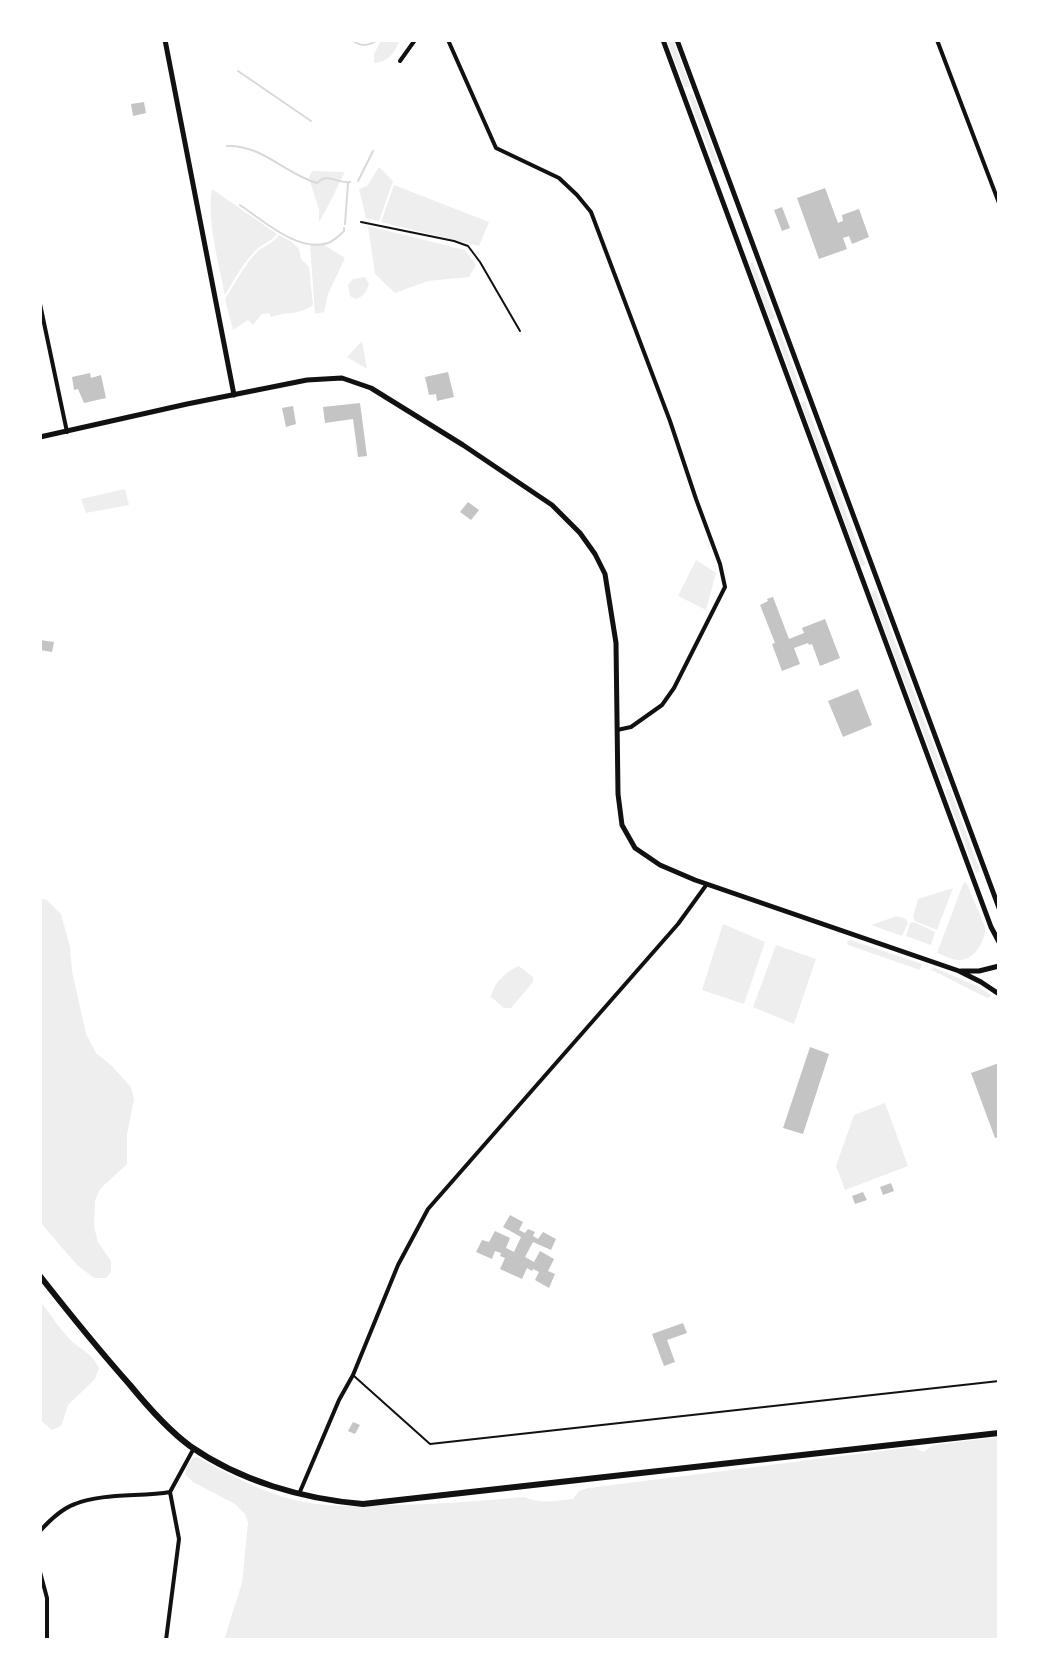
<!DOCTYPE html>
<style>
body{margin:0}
#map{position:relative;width:1039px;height:1680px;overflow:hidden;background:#fff;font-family:"Nunito Sans",sans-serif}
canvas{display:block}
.frame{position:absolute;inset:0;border:42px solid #fff;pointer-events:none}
</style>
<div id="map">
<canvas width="1039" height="1680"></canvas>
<div class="frame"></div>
</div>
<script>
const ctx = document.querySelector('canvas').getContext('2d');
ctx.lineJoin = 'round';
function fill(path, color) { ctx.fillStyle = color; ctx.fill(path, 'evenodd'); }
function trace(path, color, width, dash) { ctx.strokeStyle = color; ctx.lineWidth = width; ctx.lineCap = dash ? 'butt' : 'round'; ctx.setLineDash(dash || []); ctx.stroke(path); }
const green = new Path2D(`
 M381,40H400C394,53 389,62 374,63V54Z
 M667,40H673L690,86L685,88Z
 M693,94L718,163L714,164L688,95Z
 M379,167L393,181L379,221L366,218L359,189L367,186Z
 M312,171L345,172C336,189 329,206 319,222V210L309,178Z
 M394,185L489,222L479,246L381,222Z
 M212,189L277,234C271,242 263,243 256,250C243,263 234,280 225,295C219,264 206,218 212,189Z
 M368,226L465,250L476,265L469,277L428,281L395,293L375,274Z
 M279,235L292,242L299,249L301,259L309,267L313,305C297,316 288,311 271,317L269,313L262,314L253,325L248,320L233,330L225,299C234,285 243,268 254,255C262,246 272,245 279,235Z
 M310,245H324L345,258L328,294L324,312L315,314Z
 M753,262L775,318L770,320L749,263Z
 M365,277L369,284C366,292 364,297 355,299L350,296L348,285L353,279Z
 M779,328L802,393L798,395L775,330Z
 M362,341L367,369L347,357Z
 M805,401L865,564L864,566H861L801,403Z
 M125,489L129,505L86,513L81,499Z
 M696,560L716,573L706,610L678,596Z
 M873,591H876L946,779L941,780L871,593Z
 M950,789L980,871L976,873L945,790Z
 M966,882L985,927C986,942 973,962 957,960C950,959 943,955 937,953L963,884Z
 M953,888L937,930L915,921L913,917L918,899Z
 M40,898L47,900L61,914L70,947L72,971L86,1034L96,1053L112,1066L131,1087L134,1099L127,1134V1164L100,1189L95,1201L94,1227L98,1242L111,1261V1272L106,1278H94L77,1265L40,1222Z
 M897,916L906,919L908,923L902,936L871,925Z
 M914,922L935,932L931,945L906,936L910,923Z
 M723,924L765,942L744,1004L702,990Z
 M850,940L922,964L920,970L848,945L847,942Z
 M776,945L816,959L794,1024L753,1007Z
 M519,966L533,977V982L511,1008H504L491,997C493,984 507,970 519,966Z
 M935,968L977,986L991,995L990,997L987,998L930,969Z
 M885,1103L908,1166L845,1190L836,1166L854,1115Z
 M40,1301C51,1315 62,1333 75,1344C86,1353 92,1354 99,1368L95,1379L68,1405L61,1426L52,1430L40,1420Z
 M999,1437V1640H224L242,1583L248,1523L245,1514L235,1504L193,1482L185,1474L187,1466L193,1458L197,1457C230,1475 266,1495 304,1502C334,1508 366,1506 396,1505C439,1504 482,1501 524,1497C541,1504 555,1501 573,1499L579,1491L588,1488L913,1447L923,1452L934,1445Z`);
const stream = new Path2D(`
 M352,40C361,47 368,46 378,40
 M238,71L311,121
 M227,146C263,145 285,174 317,183C328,172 337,184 350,182
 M358,181L373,151
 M240,205C262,220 299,253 328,243C334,241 339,236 344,231V228
 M345,224L348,183`);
const building = new Path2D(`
 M144,102L146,113L133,116L131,104Z
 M825,188L838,223L843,221L842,215L859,209L869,237L852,244L849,236L843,238L847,249L819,259L797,198Z
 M782,207L790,228L782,231L774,210Z
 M448,372L454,397L437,401L436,394L429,395L425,377Z
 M90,373L91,378L101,375L106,398L84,403L78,389L74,390L72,377Z
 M360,403L367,456L358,457L353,419L325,423L323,407Z
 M293,406L296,424L286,427L282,408Z
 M468,502L479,510L471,520L460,512Z
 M773,597L789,639L804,633L802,628L825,619L840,658L820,666L812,644L809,645L808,643L794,648L800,664L782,671L772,644L775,643L760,605L768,601L767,599Z
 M40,640L54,642L52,652L40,650Z
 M858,689L872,725L843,737L828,701Z
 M810,1047L829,1054L803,1134L783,1128Z
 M999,1063V1137L995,1138L971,1073Z
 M891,1183L894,1191L883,1195L880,1187Z
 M863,1192L867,1200L855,1204L852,1196Z
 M510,1215L523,1222L519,1230L525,1233L528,1229L535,1232L533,1236L538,1239L543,1232L556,1239L551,1250L533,1242L525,1257L534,1262L540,1251L554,1259L548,1271L555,1274L549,1288L535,1280L539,1272L533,1269L532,1271L527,1268L522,1279L500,1269L505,1258L500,1256L501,1253L495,1251L492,1259L476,1252L482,1240L489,1242L495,1231L510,1238L506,1248L514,1252L521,1237L503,1227Z
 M683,1323L687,1333L667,1340L675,1362L664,1366L652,1334Z
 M353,1422L360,1425L355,1434L348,1431Z`);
const path = new Path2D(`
 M361,222L454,241L468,246L480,262L520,331`);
const service = new Path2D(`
 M354,1376L430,1444L999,1381`);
const minor = new Path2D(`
 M448,40L496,148L559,178L577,195L591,212L670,421L696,499L720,564L725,587L674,688L662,705L631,727L617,730
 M937,40L999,203
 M400,61L415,40
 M40,304L67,432
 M299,1494L339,1400L353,1375L398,1265L428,1209L678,924L707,884
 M40,1531C49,1521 61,1509 75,1504C101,1493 142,1497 170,1492L194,1448
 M40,1572L47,1598V1640
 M166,1640L179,1539L170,1492`);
const tertiary = new Path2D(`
 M165,40L234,395`);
const secondary = new Path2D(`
 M663,40L991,927L999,942
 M677,40L999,908
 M40,437L187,404L307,380L342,378L371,388L463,445L552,505L580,533L595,554L605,574L616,643L618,794L622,825L635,848L660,865L695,880L959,971L981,982L999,994
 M961,971H979L999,966`);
const primary = new Path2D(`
 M40,1276C69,1313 99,1350 130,1385C148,1407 167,1429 190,1446C240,1481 303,1499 363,1504L999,1433`);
fill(green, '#eee');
trace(stream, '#d9d9d9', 2);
fill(building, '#c4c4c4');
trace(path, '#111', 2);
trace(service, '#111', 2);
trace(minor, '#111', 4);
trace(tertiary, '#111', 5);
trace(secondary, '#111', 5);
trace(primary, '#111', 6);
</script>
